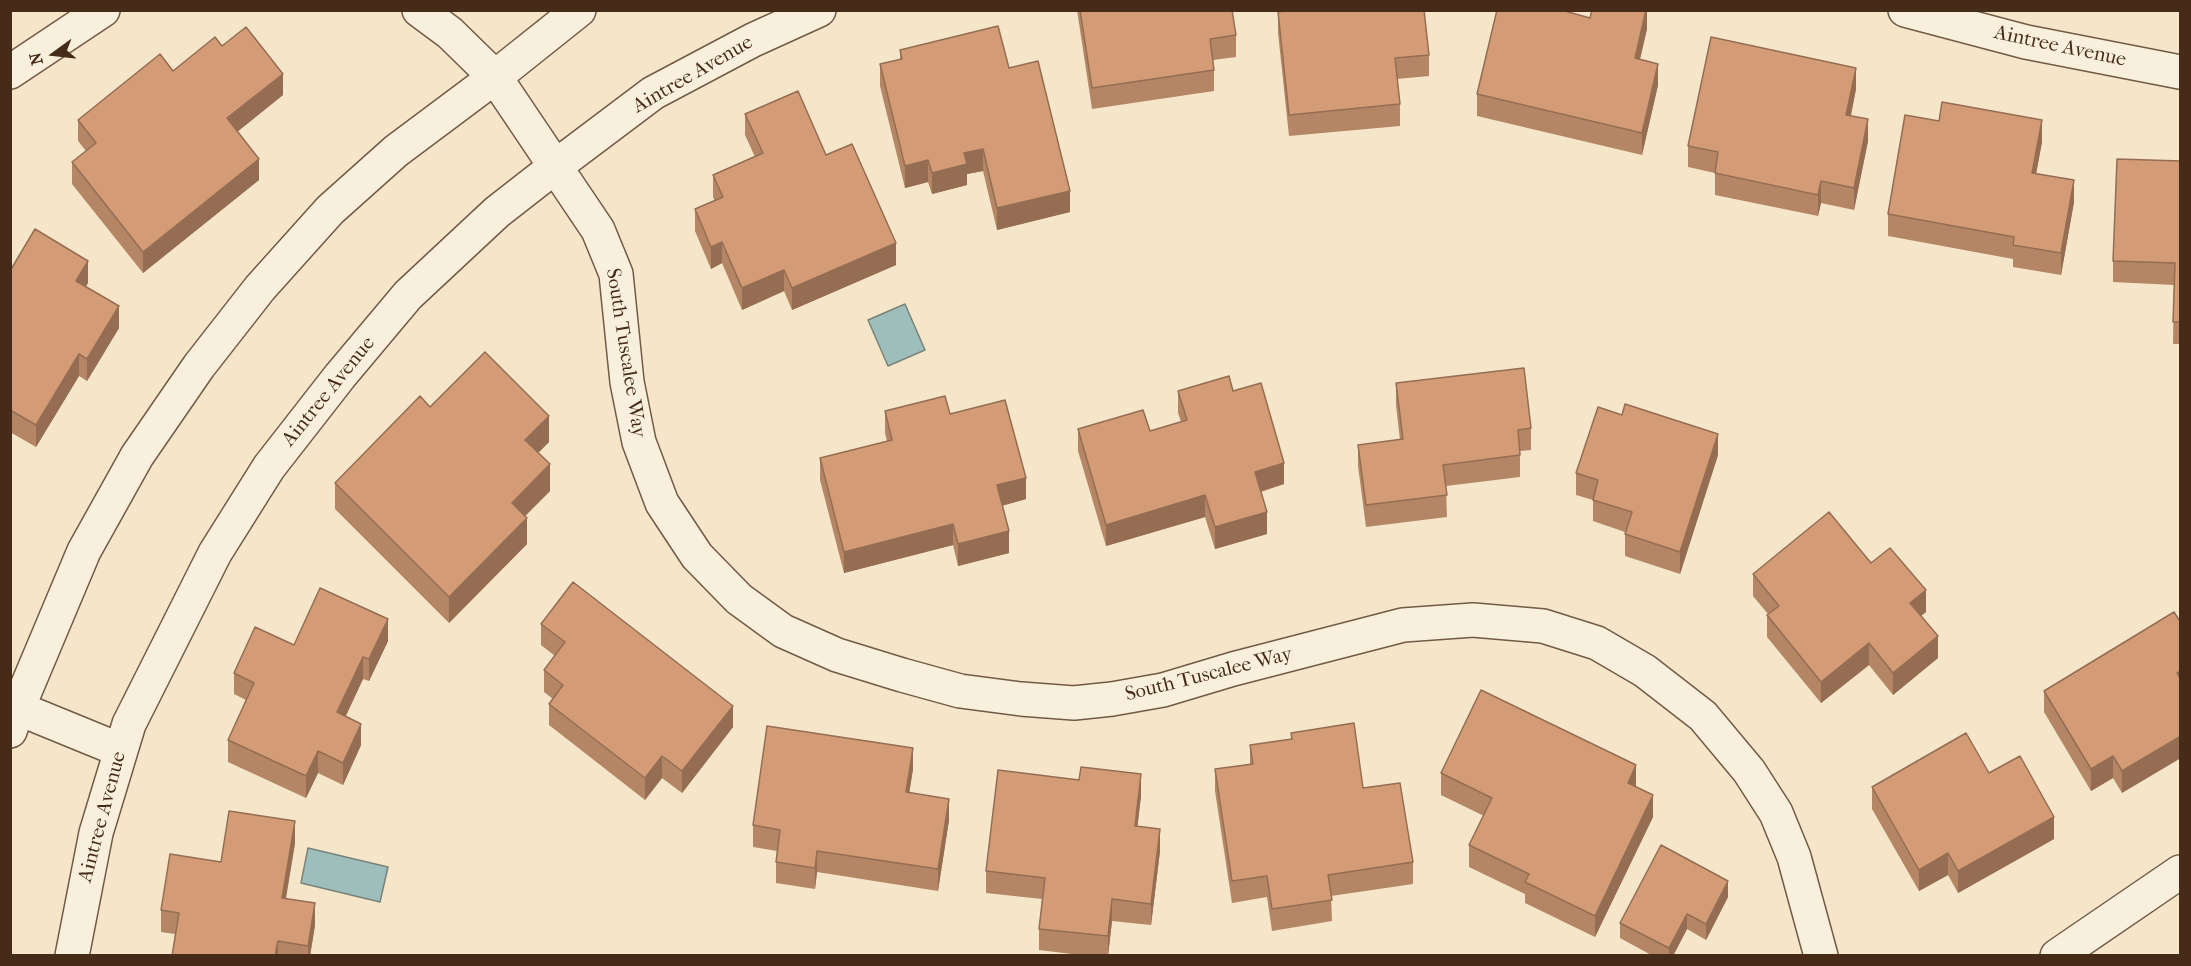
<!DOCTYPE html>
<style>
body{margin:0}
#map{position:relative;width:2191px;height:966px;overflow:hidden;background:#f5e6c9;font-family:"IM FELL French Canon",serif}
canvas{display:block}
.frame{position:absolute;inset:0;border:12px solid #462b19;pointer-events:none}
.north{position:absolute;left:24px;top:24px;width:60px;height:60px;-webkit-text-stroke:4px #f8efdc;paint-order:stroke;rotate:255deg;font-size:16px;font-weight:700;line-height:24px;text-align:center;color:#462b19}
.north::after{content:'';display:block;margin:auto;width:21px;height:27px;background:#462b19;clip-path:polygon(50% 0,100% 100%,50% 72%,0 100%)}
</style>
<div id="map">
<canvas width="2191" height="966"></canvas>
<div class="frame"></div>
<div class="north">N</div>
</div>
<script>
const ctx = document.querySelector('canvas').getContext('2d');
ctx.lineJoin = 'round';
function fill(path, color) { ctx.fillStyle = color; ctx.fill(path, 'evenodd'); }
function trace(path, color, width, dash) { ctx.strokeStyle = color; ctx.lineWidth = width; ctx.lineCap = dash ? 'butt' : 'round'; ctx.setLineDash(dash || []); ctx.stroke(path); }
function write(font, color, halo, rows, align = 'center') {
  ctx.font = font + ' "IM FELL French Canon",serif'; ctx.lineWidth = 4.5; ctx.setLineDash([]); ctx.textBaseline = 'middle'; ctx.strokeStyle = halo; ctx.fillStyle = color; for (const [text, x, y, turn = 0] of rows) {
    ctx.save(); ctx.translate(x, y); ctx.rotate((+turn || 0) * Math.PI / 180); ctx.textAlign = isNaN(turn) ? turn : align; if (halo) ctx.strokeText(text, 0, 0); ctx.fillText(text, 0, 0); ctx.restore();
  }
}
const water = new Path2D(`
 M905,304L925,350L888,366L868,320Z
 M308,848L388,867L380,902L301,883Z`);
const street = new Path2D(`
 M419,10L450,33L495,77L598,230L616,274L627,382L639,442L662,503L697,556L739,599L783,631L837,655L902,675L960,691L1021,699L1074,703L1112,699L1163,690L1233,669L1403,625L1473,620L1543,626L1597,643L1645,671L1703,716L1749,771L1776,813L1794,857L1821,956
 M1905,10L2026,42L2180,72
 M10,72L103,10
 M10,705L120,750
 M10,731L18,708L84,551L137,456L199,366L260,288L330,210L396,151L495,77L579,10
 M72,956L96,833L129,724L215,553L269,467L340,376L408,295L497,212L556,166L653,93L753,40L819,10
 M2057,956L2180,872`);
const wall = new Path2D(`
 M1077,10H1232L1236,35V57L1213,60L1214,70V91L1092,109Z
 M1647,10V29L1640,59L1658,85L1642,155L1477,116V94L1590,18Z
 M1278,12L1429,55V76L1397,79L1400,104V126L1289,136L1278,33Z
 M222,46L283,95L237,132L259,180L143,273L72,184V162L86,151L78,141V120Z
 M900,50L1009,68L1070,212L997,230L983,171L967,174V185L932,194L928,182L905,188L880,86V64L900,59Z
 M1856,89L1851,116L1868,141L1854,210L1821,203L1818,216L1715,195V173L1688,167V146Z
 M745,114L826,155L896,265L792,310L784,291L742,310L722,263L711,269L695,231V209L715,201L713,197V175L755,157L745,135Z
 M2042,142L2036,174L2074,202L2061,275L2013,267V259L1888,236V214Z
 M2181,161V344H2173L2174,285L2113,282V261Z
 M10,271L88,283L85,287L119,328L87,381L79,376L36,447L10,432Z
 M1396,383L1531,428V450L1520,451V477L1446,486L1447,517L1366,527L1358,466V445L1400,440L1396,405Z
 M1178,391H1233L1284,484L1261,492L1267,534L1215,549L1205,517L1106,546L1078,451V429L1150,431L1181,422L1178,413Z
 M885,411L950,414L1026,499L1002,506L1009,553L958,566L953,545L844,573L820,480V458L887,441L885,433Z
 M549,442L538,453L550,491L525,516L527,544L449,623L335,509V483Z
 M1718,455L1680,574L1625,556V532L1593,521V500L1576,495V473Z
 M1871,563L1926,612L1921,616L1938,658L1893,695L1869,665L1821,703L1767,637V615L1768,614L1753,596V574Z
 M2174,612L2122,793L2113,778L2091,791L2044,712V691Z
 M541,624L733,727L682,793L662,778L645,800L549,725V704L553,699L544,692V670L555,656L541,645Z
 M388,641L369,681L363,679L346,716L361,745L343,785L318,773L306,798L228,762V740L246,700L234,694V673L294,645Z
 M1291,733L1363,788L1413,862V884L1331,896L1332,921L1272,931L1267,897L1232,903L1215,791V769L1250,764V745L1291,739Z
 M913,769L909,793L949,820L938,891L817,872L815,889L776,883V862L777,851L753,847V825Z
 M1441,773L1636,787L1653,817L1595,937L1525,903V894L1469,867V845L1484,816L1441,795Z
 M1989,773L2054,839L1958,893L1948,875L1919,891L1872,809V787Z
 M1141,796L1137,827L1160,851L1151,925L1112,921L1108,956H1088L1039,950V929L1042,899L986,893V871Z
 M295,843L286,899L315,925L310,956H172L175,934L161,932V910L221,862Z
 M1728,897L1706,940L1687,929L1673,956H1653L1620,938V923Z`);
const shadedWall = new Path2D(`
 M1646,10H1647V29L1635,80V58Z
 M1658,64V85L1642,155V133Z
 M1856,68V89L1846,137V115Z
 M283,74V95L227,140V118Z
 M1868,119V141L1854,210V188Z
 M2042,120V142L2032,195V173Z
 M983,149V171L967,174V185L932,194V173L964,153Z
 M259,159V180L143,273V252Z
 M928,160V182L905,188V166Z
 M2074,180V202L2061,275V253Z
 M1821,181V203L1818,216V195Z
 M1070,191V212L997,230V208Z
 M722,242V263L711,269V247Z
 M896,243V265L792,310V288Z
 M88,261V283L76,303V281Z
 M784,270V291L742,310V288Z
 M119,306V328L87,381V359Z
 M79,354V376L36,447V425Z
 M549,416V442L525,466V440Z
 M1718,434V455L1680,574V552Z
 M1284,463V484L1255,493V472Z
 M550,464V491L512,529V503Z
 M1026,478V499L997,507V485Z
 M1205,495V517L1106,546V525Z
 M1267,512V534L1215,549V527Z
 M527,518V544L449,623V597Z
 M953,524V545L844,573V552Z
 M1009,531V553L958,566V544Z
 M1926,590V612L1910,624V603Z
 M388,619V641L369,681V659Z
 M1938,636V658L1893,695V673Z
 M1869,643V665L1821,703V682Z
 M363,657V679L337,734V712Z
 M2181,671V693L2177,673Z
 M733,706V727L682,793V771Z
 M361,724V745L343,785V763Z
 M2181,736V758L2122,793V771Z
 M913,748V769L906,814V792Z
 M318,751V773L306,798V776Z
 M662,756V778L645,800V778Z
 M2113,756V778L2091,791V769Z
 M1636,765V787L1628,783Z
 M1141,774V796L1135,848V826Z
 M1653,795V817L1595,937V916Z
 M949,799V820L938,891V869Z
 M2054,817V839L1958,893V871Z
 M295,821V843L282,920V898Z
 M1160,829V851L1151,925V904Z
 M817,851V872L815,889V868Z
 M1948,853V875L1919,891V870Z
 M1728,881V897L1706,940V924Z
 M1112,899V921L1108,956V936Z
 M315,903V925L310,956H308V946Z
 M1687,914V929L1673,956H1669V948Z
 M278,941V956H275Z`);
const building = new Path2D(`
 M1080,10H1232L1236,35L1210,39L1214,70L1092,88Z
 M1291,10H1424L1429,55L1395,58L1400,104L1289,115L1278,12Z
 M1497,10H1561L1590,18L1592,10H1646L1635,58L1658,64L1642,133L1477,94Z
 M998,26L1009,68L1038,61L1070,191L997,208L983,149L964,153L967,164L932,173L928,160L905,166L880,64L902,59L900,50Z
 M246,27L283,74L227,118L259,159L143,252L72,162L96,143L78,120L160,54L173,71L215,37L222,46Z
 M1711,37L1856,68L1846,115L1868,119L1854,188L1821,181L1818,195L1715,173L1718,152L1688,146Z
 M798,91L826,155L852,144L896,243L792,288L784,270L742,288L722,242L711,247L695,209L723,197L713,175L763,153L745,114Z
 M1942,102L2042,120L2032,173L2074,180L2061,253L2013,245L2014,237L1888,214L1905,115L1939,121Z
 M2117,159L2181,161V322H2173L2175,263L2113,261Z
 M35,229L88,261L76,281L119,306L87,359L79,354L36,425L10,410V271Z
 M485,352L549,416L525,440L550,464L512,503L527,518L449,597L335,483L420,396L430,407Z
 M1524,368L1531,428L1518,430L1520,455L1443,465L1447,495L1366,505L1358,445L1403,439L1396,383Z
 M1229,376L1233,391L1261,383L1284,463L1255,472L1267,512L1215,527L1205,495L1106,525L1078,429L1143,410L1150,431L1187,420L1178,391Z
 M945,396L950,414L1005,400L1026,478L997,485L1009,531L958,544L953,524L844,552L820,458L892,440L885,411Z
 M1625,404L1718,434L1680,552L1625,534L1632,512L1593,500L1598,480L1576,473L1598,407L1622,415Z
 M1829,512L1871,563L1890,548L1926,590L1910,603L1938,636L1893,673L1869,643L1821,682L1767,615L1779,606L1753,574Z
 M573,582L733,706L682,771L662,756L645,778L549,704L563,685L544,670L565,642L541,624Z
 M320,588L388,619L369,659L363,657L337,712L361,724L343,763L318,751L306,776L228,740L254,683L234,673L255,627L294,645Z
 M2174,612L2181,623V671L2177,673L2181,680V736L2122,771L2113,756L2091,769L2044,691Z
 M1481,690L1636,765L1628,783L1653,795L1595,916L1525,882L1529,874L1469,845L1492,798L1441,773Z
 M1354,723L1363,788L1400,783L1413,862L1328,875L1332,900L1272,909L1267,876L1232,881L1215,769L1253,764L1250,745L1292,739L1291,733Z
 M767,726L913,748L906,792L949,799L938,869L817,851L815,868L776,862L780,830L753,825Z
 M1966,733L1989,773L2020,756L2054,817L1958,871L1948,853L1919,870L1872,787Z
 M1081,767L1141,774L1135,826L1160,829L1151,904L1112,899L1108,936L1039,929L1045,878L986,871L998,770L1079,780Z
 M229,811L295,821L282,898L315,903L308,946L278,941L275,956H172L179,913L161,910L170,854L221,862Z
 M1661,845L1728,881L1706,924L1687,914L1669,948L1620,923Z`);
const streetNames = [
 ["Aintree Avenue",2060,47,12],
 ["Aintree Avenue",693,75,-30],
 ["South Tuscalee Way",625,353,81],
 ["Aintree Avenue",329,392,-51],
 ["South Tuscalee Way",1209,675,-14],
 ["Aintree Avenue",103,817,-75]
];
fill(water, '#9dbebb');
trace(water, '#7a837a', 1.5);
trace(street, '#725a45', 36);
trace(street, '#f8efdc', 33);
fill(wall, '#b58665');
fill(shadedWall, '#946d53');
fill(building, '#d39c76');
trace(building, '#946d53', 1.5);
write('20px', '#462b19', '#f8efdc', streetNames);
</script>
